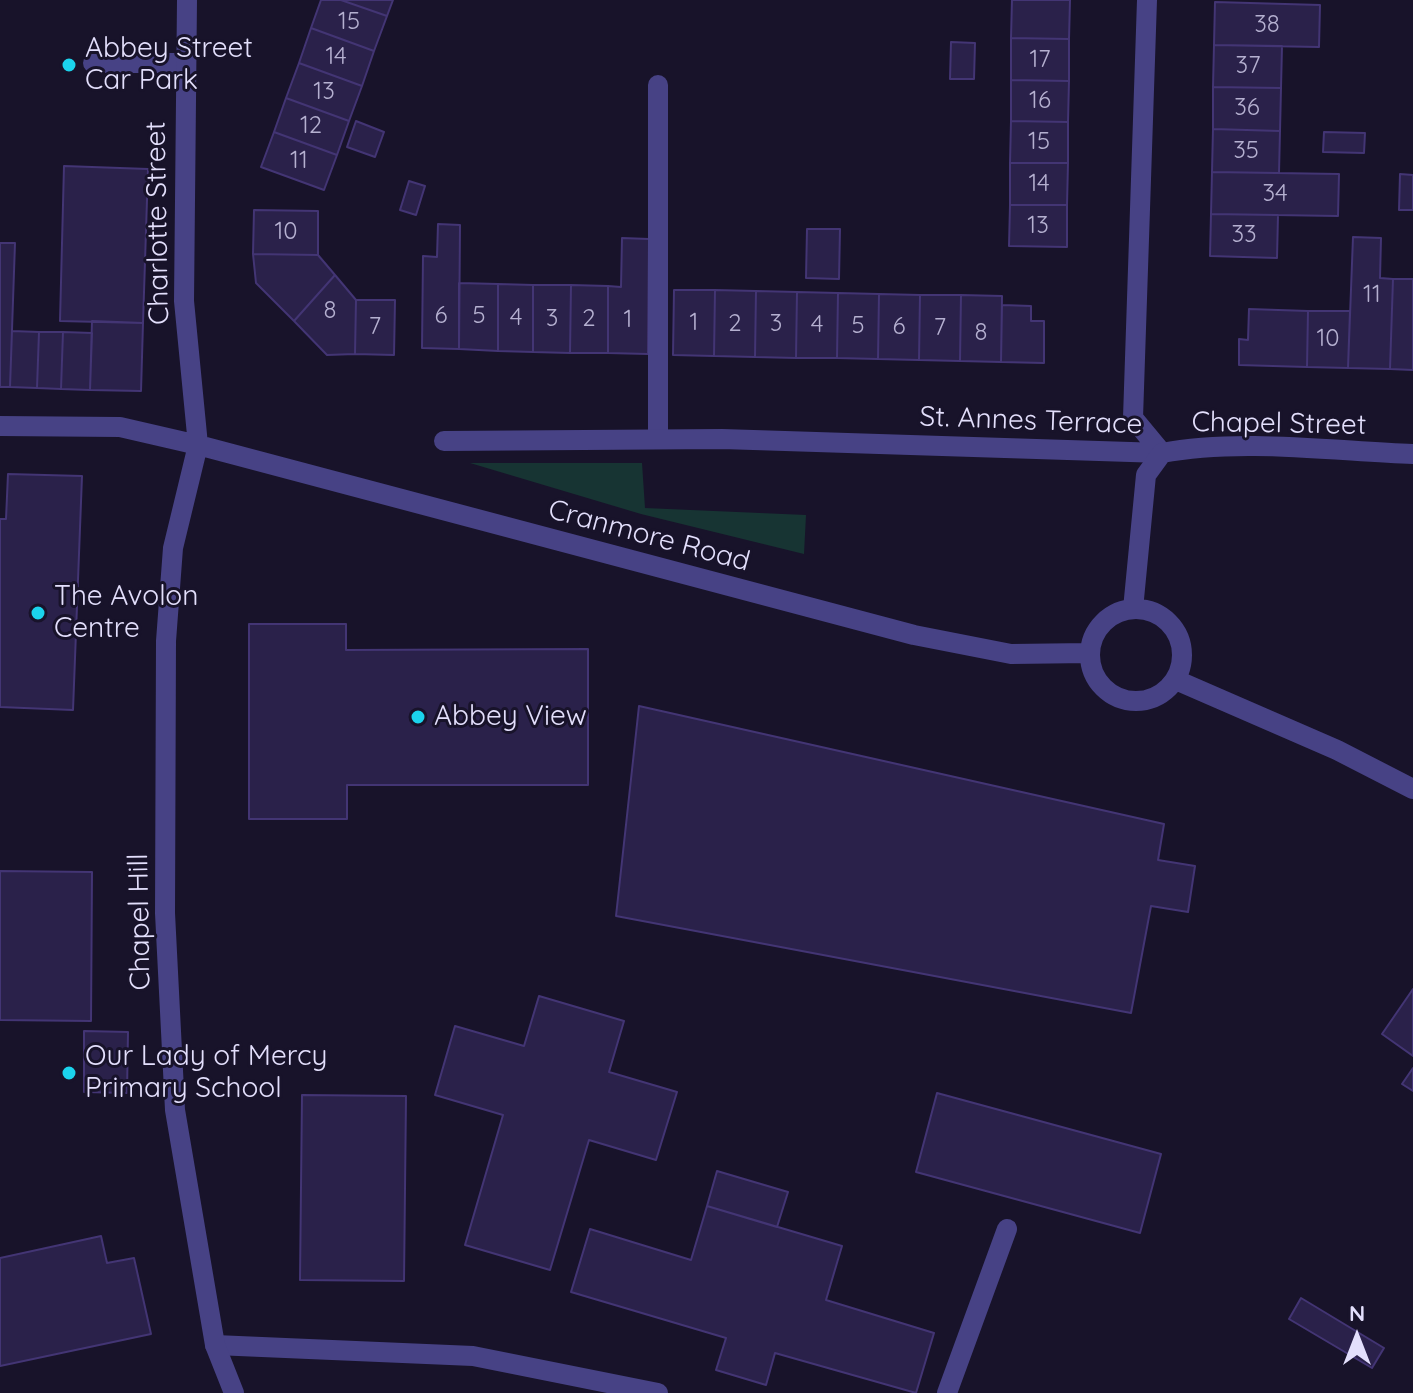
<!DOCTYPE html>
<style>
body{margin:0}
#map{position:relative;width:1413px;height:1393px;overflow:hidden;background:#18132a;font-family:Quicksand,sans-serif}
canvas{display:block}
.north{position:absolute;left:1317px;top:1297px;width:80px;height:80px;-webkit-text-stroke:6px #18132a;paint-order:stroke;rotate:0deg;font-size:22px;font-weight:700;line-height:32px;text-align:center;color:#e3dffc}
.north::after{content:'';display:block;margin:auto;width:28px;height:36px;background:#e3dffc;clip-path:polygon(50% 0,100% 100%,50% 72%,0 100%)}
</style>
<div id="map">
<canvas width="1413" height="1393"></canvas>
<div class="north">N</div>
</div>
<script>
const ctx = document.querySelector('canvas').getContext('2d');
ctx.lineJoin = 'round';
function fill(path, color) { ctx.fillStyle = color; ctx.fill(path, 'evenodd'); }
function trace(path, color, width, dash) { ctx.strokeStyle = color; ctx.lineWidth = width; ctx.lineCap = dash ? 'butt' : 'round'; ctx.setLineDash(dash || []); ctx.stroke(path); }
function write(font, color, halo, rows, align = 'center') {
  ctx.font = font + ' Quicksand,sans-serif'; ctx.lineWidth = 6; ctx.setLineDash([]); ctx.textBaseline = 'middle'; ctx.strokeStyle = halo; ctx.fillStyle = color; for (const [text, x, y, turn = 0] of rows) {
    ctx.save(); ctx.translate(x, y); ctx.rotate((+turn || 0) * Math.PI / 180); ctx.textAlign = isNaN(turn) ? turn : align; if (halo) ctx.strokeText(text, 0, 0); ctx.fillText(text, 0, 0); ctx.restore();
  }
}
const green = new Path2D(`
 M470,463H642L645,508L806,515L804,554L641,514Z`);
const building = new Path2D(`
 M321,0H341L387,16L374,51L311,28Z
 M341,0H393L387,16Z
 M1012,0H1070L1069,39L1011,38Z
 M1215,2L1320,5L1319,47L1214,45Z
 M311,28L374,51L362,86L299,63Z
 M1011,38L1069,39V81L1011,80Z
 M951,42L975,43L974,79H950Z
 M1214,45L1282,46L1281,88L1213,87Z
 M299,63L362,86L349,121L286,98Z
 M1011,80L1069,81L1068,122L1011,121Z
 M1213,87L1281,88L1280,131L1213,129Z
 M286,98L349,121L337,155L274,132Z
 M356,121L384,132L375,157L347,147Z
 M1011,121L1068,122V163H1010Z
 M1213,129L1280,131L1279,173L1212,172Z
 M274,132L337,155L324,190L261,167Z
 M1324,132L1365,133L1364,153L1323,152Z
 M1010,163H1068L1067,205H1010Z
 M64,166L148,169L143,323L60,321Z
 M1212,172L1339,174L1338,216L1211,214Z
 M1400,174L1413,175V210H1399Z
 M409,181L425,186L416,215L400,210Z
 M1010,205H1067V247L1009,246Z
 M254,210L318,211V255L253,254Z
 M1211,214L1278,215L1277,258L1210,256Z
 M438,224L460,225L459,349L422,348L423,256L437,257Z
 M807,229H840L839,279L806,278Z
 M1353,237L1381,238L1380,278L1393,279L1390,369L1348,368Z
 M622,238L649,239L648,354L608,353V286L621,287Z
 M0,243H15L10,387H0Z
 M253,254L318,255L335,275L294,321L256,283Z
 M335,275L356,300L355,354L327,355L294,321Z
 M1393,279H1413V370L1390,369Z
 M459,283L498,284V351L459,349Z
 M498,284L533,285V352L498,351Z
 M533,285H571L570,353L533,352Z
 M571,285L608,286V353H570Z
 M674,290H715L714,356L673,355Z
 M715,290L756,291L755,357L714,356Z
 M756,291L797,292L796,358L755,357Z
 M797,292L838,293L837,358H796Z
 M838,293L879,294L878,359L837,358Z
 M879,294L920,295L919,360L878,359Z
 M920,295H961L960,361L919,360Z
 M961,295L1002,296L1001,362L960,361Z
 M356,300H395L394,355L355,354Z
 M1002,305L1031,306V321H1044V363L1001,362Z
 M1249,309L1308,311L1307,367L1239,365V339L1248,340Z
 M1308,311H1350L1348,368L1307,367Z
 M92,321L143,323L141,391L90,390Z
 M12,331L39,332L37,388L10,387Z
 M39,332H63L61,389L37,388Z
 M63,332L92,333L90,390L61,389Z
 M8,474L82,476L73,710L0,707V519H6Z
 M249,624H346V650L588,649V785H347V819H249Z
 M639,706L1164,824L1158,860L1195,866L1188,912L1151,906L1131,1013L616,916Z
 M0,871L92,872L91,1021L0,1020Z
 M1413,989V1056L1382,1034Z
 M539,996L624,1021L609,1072L677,1092L656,1160L589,1140L550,1270L465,1245L503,1115L435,1095L455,1026L524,1046Z
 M84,1031L128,1032L127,1093L84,1092Z
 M1413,1068V1091L1402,1084Z
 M937,1093L1161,1154L1140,1233L916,1172Z
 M302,1095L406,1096L404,1281L300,1280Z
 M717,1171L788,1192L777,1227L707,1206Z
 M707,1206L842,1246L826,1300L934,1333L916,1393L775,1353L766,1385L716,1370L726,1338L571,1292L590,1229L691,1260Z
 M101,1236L107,1263L134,1258L151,1334L0,1366V1258Z
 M1301,1298L1384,1348L1372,1368L1289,1319Z`);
const service = new Path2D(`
 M93,63H185
 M658,85V439
 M215,1345L473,1356L658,1393
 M947,1393L1007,1229`);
const minor = new Path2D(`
 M1147,0L1133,418L1162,453
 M444,441L722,439L1162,453`);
const tertiary = new Path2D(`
 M187,0L184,301L198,445L173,548L166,641L165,913L175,1110L215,1345L234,1393
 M0,426L120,427L198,445L914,635L1011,654L1089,653
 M1090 655a46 46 0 1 1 92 0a46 46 0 1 1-92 0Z
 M1133,609L1146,475L1162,453C1239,438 1334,451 1413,454
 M1176,680L1337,750L1413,789`);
const markers = [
 [69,65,8,"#1bd3ed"],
 [38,613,8,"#1bd3ed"],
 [418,717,8,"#1bd3ed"],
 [69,1073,8,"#1bd3ed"]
];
const numberNames = [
 ["15",349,22],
 ["38",1267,25],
 ["14",336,57],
 ["17",1040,60],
 ["37",1248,66],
 ["13",324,92],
 ["16",1040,101],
 ["36",1247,108],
 ["12",311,126],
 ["15",1039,142],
 ["35",1246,151],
 ["11",299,161],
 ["14",1039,184],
 ["34",1275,194],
 ["13",1038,226],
 ["10",286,232],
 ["33",1244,235],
 ["11",1372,295],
 ["8",330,311],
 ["6",441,316],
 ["5",479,316],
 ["4",516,318],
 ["3",552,319],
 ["2",589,319],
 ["1",628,320],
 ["1",694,323],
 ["2",735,324],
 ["3",776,324],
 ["4",817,325],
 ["5",858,326],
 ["7",375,327],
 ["6",899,327],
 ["7",940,328],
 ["8",981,333],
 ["10",1328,339]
];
const poiNames = [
 ["Abbey Street",85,49],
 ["Car Park",85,81],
 ["The Avolon",54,597],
 ["Centre",54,629],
 ["Abbey View",434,717],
 ["Our Lady of Mercy",85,1057],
 ["Primary School",85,1089]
];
const streetNames = [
 ["Charlotte Street",158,223,-91],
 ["St. Annes Terrace",1031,421,2],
 ["Chapel Street",1279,424,1],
 ["Cranmore Road",649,536,15],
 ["Chapel Hill",140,922,-91]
];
fill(green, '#173433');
fill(building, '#2a214a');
trace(building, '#433574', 2);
trace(service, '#474285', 20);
trace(minor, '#474285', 20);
trace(tertiary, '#474285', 20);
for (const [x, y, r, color] of markers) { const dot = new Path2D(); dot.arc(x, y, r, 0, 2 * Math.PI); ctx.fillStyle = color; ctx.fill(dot); trace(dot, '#18132a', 3); }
write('24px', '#b5b0d0', null, numberNames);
write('28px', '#e3dffc', '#18132a', poiNames, 'left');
write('28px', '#e3dffc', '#18132a', streetNames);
</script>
